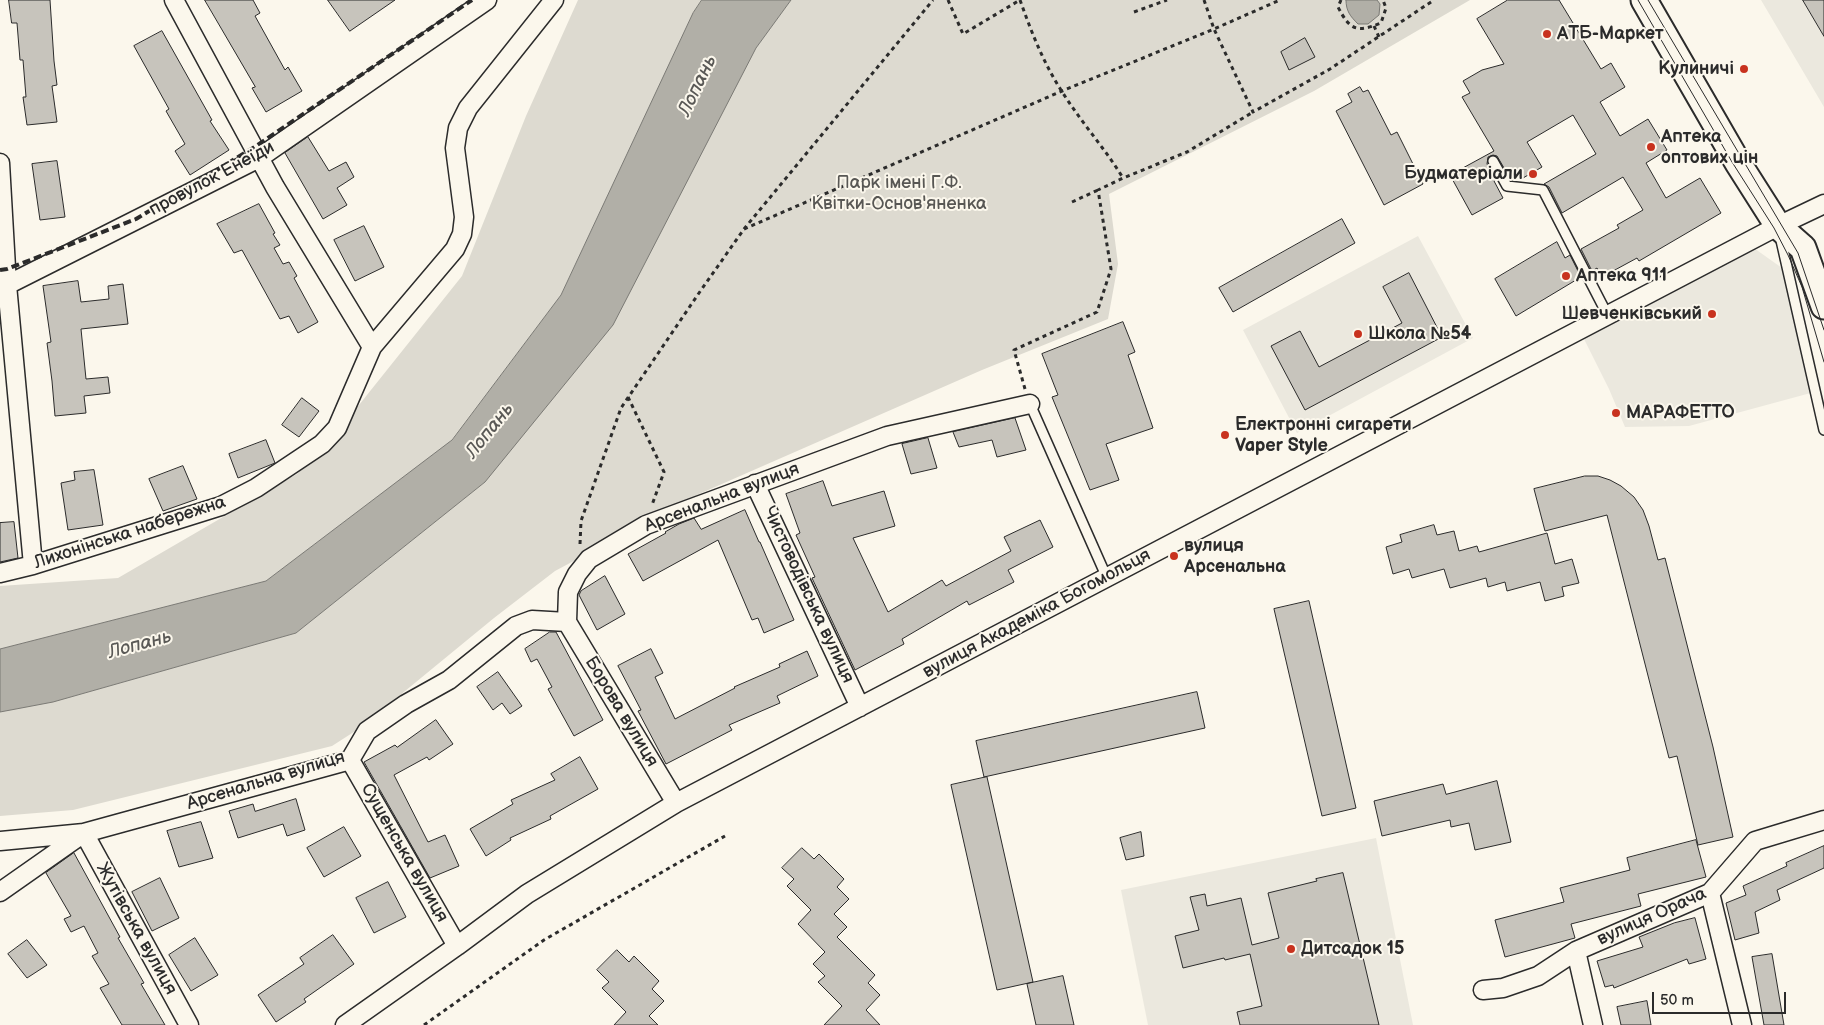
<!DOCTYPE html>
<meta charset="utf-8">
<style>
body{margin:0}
#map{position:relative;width:1824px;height:1025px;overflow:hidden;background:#fbf7ec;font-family:"Balsamiq Sans",sans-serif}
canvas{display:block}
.scale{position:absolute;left:1652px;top:992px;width:134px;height:22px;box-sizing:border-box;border:2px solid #2b2b2b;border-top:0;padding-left:6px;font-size:15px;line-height:18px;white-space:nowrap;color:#2b2b2b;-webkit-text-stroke:4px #fbf7ec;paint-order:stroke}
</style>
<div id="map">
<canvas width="1824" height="1025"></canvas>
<div class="scale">50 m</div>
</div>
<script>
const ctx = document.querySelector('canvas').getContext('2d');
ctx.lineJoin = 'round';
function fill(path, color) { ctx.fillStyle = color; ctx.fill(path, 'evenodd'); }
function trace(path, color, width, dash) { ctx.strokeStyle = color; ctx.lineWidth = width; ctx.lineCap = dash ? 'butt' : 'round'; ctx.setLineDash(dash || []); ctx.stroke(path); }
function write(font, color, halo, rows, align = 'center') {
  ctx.font = font + ' "Balsamiq Sans",sans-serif'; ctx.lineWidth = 4; ctx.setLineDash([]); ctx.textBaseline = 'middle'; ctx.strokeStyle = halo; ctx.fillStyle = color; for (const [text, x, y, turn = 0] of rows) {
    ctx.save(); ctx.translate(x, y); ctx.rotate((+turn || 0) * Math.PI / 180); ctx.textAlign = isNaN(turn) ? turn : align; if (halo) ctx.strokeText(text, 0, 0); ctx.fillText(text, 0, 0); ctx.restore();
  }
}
const built = new Path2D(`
 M1761,0H1824V107Z
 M1418,236L1473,338L1297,433L1243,330Z
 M1751,246L1782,268L1791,290L1818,391L1689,426L1625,427L1609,389L1583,337Z
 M1376,838L1413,1025H1148L1121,890Z`);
const green = new Path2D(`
 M578,0H702L696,9L561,295L449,443L266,581L0,649V586L118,578L297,474L355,410L462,276L526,116Z
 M791,0H1470L1314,91L1109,194L1118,264L1108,319L982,370L699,494L555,571L494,618L360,728L332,746L73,810L0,816V711L74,696L296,633L485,482L756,48Z`);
const water = new Path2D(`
 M702,0H791L756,48L613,325L485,482L296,633L53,702L0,712V649L266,581L452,440L561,295L693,13Z
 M1346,0H1377L1380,4L1379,15L1368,24H1358C1350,16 1346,11 1346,0Z`);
const building = new Path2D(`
 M9,0H50L54,61L57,85L52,86L57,122L27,125L23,97H26L23,60H20L17,23H12Z
 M205,0H253L260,13L255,16L285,70L288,67L302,91L266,112L252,88L255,87Z
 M328,0H395L350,31Z
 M1508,0H1559L1601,69L1611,63L1625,87L1600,102L1620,136L1648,119L1667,150L1646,163L1666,198L1700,178L1721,213L1639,261L1637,258L1602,277L1597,268L1592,271L1581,249L1619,228L1617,225L1643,210L1623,177L1562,213L1549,187L1544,184L1596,154L1573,115L1527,142L1542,167L1523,178L1517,168L1507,173L1497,156L1493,155L1488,157L1487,164L1496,180L1494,181L1503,198L1472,215L1450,175L1494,151L1462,97L1470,93L1463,81L1482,70L1504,64L1477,19Z
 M1803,0H1824V36Z
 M162,31L212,120L210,121L229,150L190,175L175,151L185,144L166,111L169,109L134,46Z
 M1305,38L1315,57L1289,70L1281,52Z
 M1360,87L1363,92L1368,90L1391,135L1397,132L1423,184L1384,205L1336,111L1352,102L1348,94Z
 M308,137L329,171L346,162L354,177L337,188L347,205L323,219L285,153Z
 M57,161L65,217L40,220L32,164Z
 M259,204L275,233L273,234L280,245L274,248L283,264L289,262L297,276L294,278L318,322L298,333L289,316L280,319L242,250L234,253L217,224Z
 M1342,219L1355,243L1233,312L1219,288Z
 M364,226L384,267L355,281L334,240Z
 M1557,242L1565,258L1570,255L1581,277L1516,316L1495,279Z
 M1409,273L1442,337L1305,410L1271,346L1300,331L1319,367L1402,323L1383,287Z
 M78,281L81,302L109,299L108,286L123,284L128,324L81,329L86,379L108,377L110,393L84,396L86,413L55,416L52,381L47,343L51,342L43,286Z
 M1123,322L1135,352L1128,355L1153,428L1106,444L1119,480L1090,490L1052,397L1058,395L1042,354Z
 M302,398L319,411L299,437L282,425Z
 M1015,418L1026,450L997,457L992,440L959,447L953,432Z
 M928,438L937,468L911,474L902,444Z
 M266,440L275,463L238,478L229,454Z
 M183,466L197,499L163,511L149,479Z
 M94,470L103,525L68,530L61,483L75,480L74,472Z
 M1585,476H1598L1610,480L1621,486L1634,497L1643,510L1649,526L1658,560L1665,558L1713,747L1733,837L1698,845L1677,756L1669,758L1607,515L1545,531L1534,489Z
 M823,481L832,506L884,491L895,526L853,538L888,612L942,580L946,586L1011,551L1004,537L1040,520L1053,547L1008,570L1014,582L969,605L967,601L902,639L904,644L855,670L812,578L815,577L796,535L800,533L786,494Z
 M745,510L759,542H760L794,620L764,633L758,618L752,620L718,540L643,581L628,554L666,533L665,532L679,524L694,518L701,529Z
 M14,522L18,558L0,562V523Z
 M1434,525L1437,535L1454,531L1459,551L1477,546L1479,552L1547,533L1555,564L1572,559L1579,583L1562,587L1564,596L1545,601L1540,582L1507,591L1505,582L1488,587L1486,578L1450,588L1444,569L1412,578L1409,569L1393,574L1386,547L1402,542L1400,535Z
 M605,576L625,614L597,630L579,595L581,591Z
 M1309,601L1356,808L1322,816L1274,609Z
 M550,632H556L603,720L574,736L548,689L552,687L537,659L531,662L525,649Z
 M651,649L663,673L655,677L675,719L735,688L734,687L780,667L779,664L807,651L818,676L777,696L780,703L729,725L732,730L666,764L638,711L641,710L618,666Z
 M498,672L522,706L510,714L502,703L493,710L477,687Z
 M1197,692L1205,728L984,777L976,741Z
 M436,720L453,744L429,760L427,757L394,775L428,842L445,835L459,866L430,878L364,762L395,745L397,747Z
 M580,757L598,789L550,816L551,819L510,838L511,840L486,856L470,829L513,804L511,800L555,780L551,774Z
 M987,777L1033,982L997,990L951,785Z
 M1497,781L1511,842L1475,850L1469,823L1451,827L1450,820L1382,836L1374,801L1443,784L1446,794Z
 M296,799L305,830L287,836L283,824L238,838L229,811L253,804L255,811Z
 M201,822L213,858L179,867L167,831Z
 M344,827L361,856L324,877L307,848Z
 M1141,832L1144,856L1126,860L1120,838Z
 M1696,840L1706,877L1638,894L1641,906L1571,924L1575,938L1505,957L1495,920L1564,902L1560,888L1630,870L1627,858Z
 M1824,846V868L1777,890L1780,900L1755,912L1759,933L1735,940L1726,903L1746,895L1743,886L1787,866L1786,863Z
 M802,848L814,859L819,854L844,879L837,887L849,899L834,914L847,927L837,937L875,975L868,983L880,995L866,1010L880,1025H824L842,1006L818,982L825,976L813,964L825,952L798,924L811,910L787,886L794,879L782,868Z
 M74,853L120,937L118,938L144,983L141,984L165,1025H122L100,988L109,984L92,956L98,953L84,926L71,932L64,919L71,916L46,873Z
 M1343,873L1379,1025H1240L1237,1012L1262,1006L1250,954L1225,960L1224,958L1183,968L1175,936L1199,930L1190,897L1205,894L1207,906L1241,898L1252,945L1279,938L1268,893L1317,881L1316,879Z
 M160,878L179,918L152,931L132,892Z
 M388,882L406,917L374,933L356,898Z
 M1695,918L1706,959L1689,964L1687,959L1614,988L1613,985L1605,987L1597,961L1643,947L1639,937L1674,923Z
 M333,935L354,964L304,999L306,1002L276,1022L258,995L304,964L300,958Z
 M195,938L218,975L191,991L169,955Z
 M27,940L47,965L27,978L8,954Z
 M617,950L629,962L634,956L659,981L652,989L664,1001L649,1016L658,1025H614L626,1012L602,988L609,982L597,970Z
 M1772,954L1784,1025H1764L1752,957Z
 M1063,976L1074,1025H1036L1027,984Z
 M1647,1001L1651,1025H1621L1617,1007Z`);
const path = new Path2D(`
 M948,0L963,34L1020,0
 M1020,0C1031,31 1043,62 1061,90C1080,121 1104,147 1123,178
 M1204,0L1214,29L1280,0
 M1341,0L1338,7C1350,30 1356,33 1381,23L1386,8L1383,0
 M1134,12L1167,0
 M1374,26L1379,37
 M1072,202L1098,190
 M744,229L1062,91L1214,29L1253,112L1330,69L1434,0
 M1025,389L1014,350L1097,312L1111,269L1098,190L1123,178L1187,152L1253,112
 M628,397L664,472L652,505
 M580,544L581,521L621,408L699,293L744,229L933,0
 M424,1025L544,940L725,836`);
const lane = new Path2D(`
 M1493,161L1507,186L1543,190L1608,316
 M1780,236L1824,430
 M1030,404L1107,578`);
const street = new Path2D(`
 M174,0L275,187L372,347
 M0,163L7,285L33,565
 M0,286L7,285L259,158L487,0
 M755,484L860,707
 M0,573L33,565L221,506L256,488L322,444L337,428L372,347L455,249L462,234L464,217L455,148L458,128L468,108L554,0
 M567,622L676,803
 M350,760L457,946
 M0,841L84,833L189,1025
 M0,892L84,833L350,760L367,731L406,704L449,680L516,626L532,620L567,622L568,592L577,574L589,559L646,525L887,436L1030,404
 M1710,893L1742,1025
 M1576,951L1593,1025
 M1483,990L1503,988L1538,976L1576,951L1710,893L1755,841L1824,820
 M345,1025L457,946L527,894L676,803L1778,226L1824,204`);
const secondary = new Path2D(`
 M1644,0L1738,163L1778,226L1803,248L1824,306`);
const tram = new Path2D(`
 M1638,0L1732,162L1774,228L1788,255L1802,287L1824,362
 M1648,0L1798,253L1824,330`);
const rail = new Path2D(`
 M0,270L7,269L136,219L253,148L472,0`);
const markers = [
 [1547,34,5,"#c8321e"],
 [1744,69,5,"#c8321e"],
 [1651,147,5,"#c8321e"],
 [1533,174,5,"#c8321e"],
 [1566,276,5,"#c8321e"],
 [1712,314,5,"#c8321e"],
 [1358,334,5,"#c8321e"],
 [1616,413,5,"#c8321e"],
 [1225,435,5,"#c8321e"],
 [1174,556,5,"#c8321e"],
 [1291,949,5,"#c8321e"]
];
const poiNames = [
 ["АТБ-Маркет",1557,34],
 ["Кулиничі",1734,69,"right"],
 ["Аптека",1661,137],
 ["оптових цін",1661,158],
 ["Будматеріали",1523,174,"right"],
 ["Аптека 911",1576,276],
 ["Шевченківський",1702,314,"right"],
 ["Школа №54",1368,334],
 ["МАРАФЕТТО",1626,413],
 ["Електронні сигарети",1235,425],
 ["Vaper Style",1235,446],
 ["вулиця",1184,546],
 ["Арсенальна",1184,567],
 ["Дитсадок 15",1301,949]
];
const streetNames = [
 ["провулок Енеїди",212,179,-28],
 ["Арсенальна вулиця",722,498,-21],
 ["Лихонінська набережна",130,533,-18],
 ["Чистоводівська вулиця",808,595,65],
 ["вулиця Академіка Богомольця",1037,614,-28],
 ["Борова вулиця",621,712,59],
 ["Арсенальна вулиця",266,781,-17],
 ["Сущенська вулиця",404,853,60],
 ["вулиця Орача",1652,917,-24],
 ["Жутівська вулиця",136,929,61]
];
const parkNames = [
 ["Парк імені Г.Ф.",899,183],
 ["Квітки-Основ'яненка",899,204]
];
const waterNames = [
 ["Лопань",698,86,-64],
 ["Лопань",490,431,-51],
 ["Лопань",140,645,-15]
];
fill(built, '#ebe8de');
fill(green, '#dddad0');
fill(water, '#b1afa7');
trace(water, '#7b7a75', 1);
fill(building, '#c7c4bc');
trace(building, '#2b2b2b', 1);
trace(lane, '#2b2b2b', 12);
trace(street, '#2b2b2b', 21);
trace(secondary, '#2b2b2b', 29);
trace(path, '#2b2b2b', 3, [4, 4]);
trace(lane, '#fbf7ec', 9);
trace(street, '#fbf7ec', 18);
trace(secondary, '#fbf7ec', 25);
trace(tram, '#2b2b2b', 1);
trace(rail, '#2b2b2b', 4, [8, 4]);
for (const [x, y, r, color] of markers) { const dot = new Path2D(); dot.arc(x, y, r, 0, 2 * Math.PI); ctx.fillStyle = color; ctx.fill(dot); trace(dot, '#fbf7ec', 2); }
write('bold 18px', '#2b2b2b', '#fbf7ec', poiNames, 'left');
write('18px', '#2b2b2b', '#fbf7ec', streetNames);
write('18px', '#585754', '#fbf7ec', parkNames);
write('italic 19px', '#5a5956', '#fbf7ec', waterNames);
</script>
